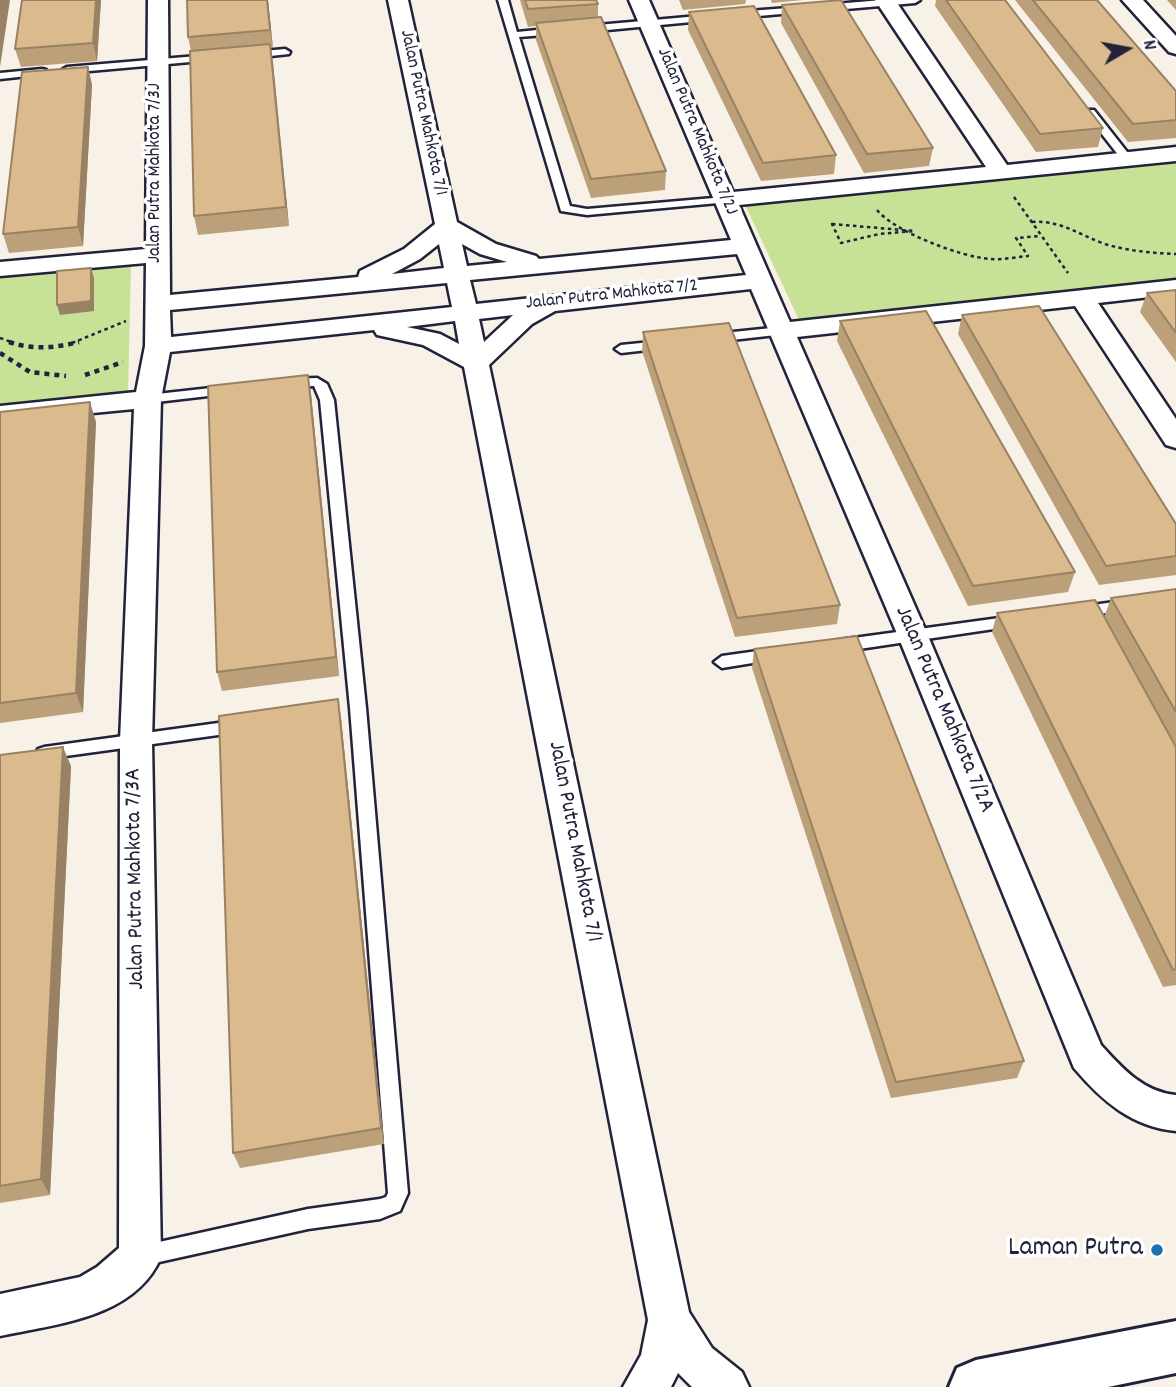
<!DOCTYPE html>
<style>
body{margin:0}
#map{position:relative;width:1176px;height:1387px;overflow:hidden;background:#f8f1e8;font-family:Dekko,sans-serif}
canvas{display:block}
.north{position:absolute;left:1092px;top:14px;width:70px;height:70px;-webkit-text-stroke:5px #fff;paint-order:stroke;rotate:80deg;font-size:19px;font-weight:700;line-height:28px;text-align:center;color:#22223b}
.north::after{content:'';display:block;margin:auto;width:24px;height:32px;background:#22223b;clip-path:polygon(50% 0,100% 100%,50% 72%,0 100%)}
</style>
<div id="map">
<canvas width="1176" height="1387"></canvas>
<div class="north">N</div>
</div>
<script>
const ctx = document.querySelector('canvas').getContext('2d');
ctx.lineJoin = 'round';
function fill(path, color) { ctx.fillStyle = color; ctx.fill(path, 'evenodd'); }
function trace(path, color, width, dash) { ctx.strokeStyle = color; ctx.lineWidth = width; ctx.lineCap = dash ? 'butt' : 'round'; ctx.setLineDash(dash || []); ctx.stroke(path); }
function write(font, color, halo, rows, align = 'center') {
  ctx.font = font + ' Dekko,sans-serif'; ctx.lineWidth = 7; ctx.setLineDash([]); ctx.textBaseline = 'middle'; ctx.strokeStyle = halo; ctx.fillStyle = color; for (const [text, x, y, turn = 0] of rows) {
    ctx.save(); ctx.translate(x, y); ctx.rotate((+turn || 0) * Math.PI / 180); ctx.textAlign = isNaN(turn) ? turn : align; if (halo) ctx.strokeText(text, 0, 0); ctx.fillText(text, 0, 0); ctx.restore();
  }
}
const green = new Path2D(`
 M1176,160V283L801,324L745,205Z
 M131,265L128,394L0,406V277Z`);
const pathFar1 = new Path2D(`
 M1014,197L1068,273
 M877,210C895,232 961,257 990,259C1002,260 1016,257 1028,256L1016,238L1041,236
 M1032,222C1061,220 1079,235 1105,244C1128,251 1152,253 1176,254
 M832,224L914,231L879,234L841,243Z
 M0,338L14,343
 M72,343L126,321`);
const path = new Path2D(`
 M9,342C33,350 55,348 79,342
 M0,353L30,372L66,376
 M85,375L123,362`);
const lane = new Path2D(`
 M498,0H508L517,32L557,28L562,31L557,34L519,37L570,206L587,209L725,197L731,200L729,202L587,215L561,211Z
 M882,0H920L915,3L823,11L818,8L823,5Z
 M801,7L806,10L804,12L736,18L731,15L736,12Z
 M710,15L713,16V20L586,32L581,29L586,26Z
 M285,49L290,52L289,54L252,58L247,55L252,52Z
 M209,55L214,58L213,60L67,73L62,70L67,67Z
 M42,69L46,70V74L0,79V73Z
 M1086,110H1094L1131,157V161H1123L1086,114Z
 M781,327L785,328V334L714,342L708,338L714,334Z
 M661,341L665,342V348L621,353L615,349L621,345Z
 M317,378L327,384L334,400L366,708L408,1193L400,1211L380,1219L308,1229L141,1266L134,1263L131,1256L134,1249L141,1246L308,1209L380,1199L386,1197L388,1193L350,708L320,400L314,386L289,387L283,383L289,379Z
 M229,386L236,390L234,393L148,403L141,399L148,395Z
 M1129,600L1136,605L1134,609L1078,617L1070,612L1078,607Z
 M1014,616L1022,621L1014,626L839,652L831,646L839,640Z
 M772,649L777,651L780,655L777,659L722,668L714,662L722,656Z
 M240,720L246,722L248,726L246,730L240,732L44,759L38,757L36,753L38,749L44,747Z`);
const street = new Path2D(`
 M148,0H168L170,295L358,277L360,271L404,249L435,224L388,0H408L457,222L496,244L536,256L539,259L731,240L629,0H649L733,192L986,167L875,0H895L1007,165L1176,147V161L739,205L790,322L1176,280V294L1098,303L1176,419V448L1166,445L1075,306L797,337L928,636L1101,1045C1122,1068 1143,1092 1176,1095V1131C1132,1127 1102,1101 1074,1068L898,636L751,289L555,311L532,324L489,365L689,1312L712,1348L742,1372L749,1387H692L678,1373L671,1387H623L641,1355L648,1320L464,367L423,345L377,335L374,330L170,352L161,399L152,741L161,1257C135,1318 56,1324 0,1336V1294L80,1277L97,1267L119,1248L120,741L134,409L0,422V406L136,392L145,346L146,263L0,276V262L146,249ZM439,244L444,268L392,274L420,259ZM462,244L480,254L507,262L467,266ZM737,254L746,275L476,304L470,280ZM447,283L452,307L171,337L170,310ZM513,315L484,342L479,319ZM455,321L459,344L440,334L407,327Z
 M1122,0H1143L1176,36V54L1169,52Z`);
const secondary = new Path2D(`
 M1176,1321V1373L1108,1387H949L957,1368L976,1360Z`);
const wall = new Path2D(`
 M101,0L97,61L21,67L15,49Z
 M268,0L273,48H270L289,226L198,235L194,216L191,51L188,37Z
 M520,0H596L598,4V17L666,171L665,190L591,198L536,40V26L528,27Z
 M679,0H746L745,4L683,10Z
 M771,0H803L772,3Z
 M936,0H1005L1103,128L1098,147L1036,152L935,6Z
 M1015,0H1097L1176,91V138L1128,142Z
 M1167,0H1176V10Z
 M782,5L933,148L929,166L864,173L781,23Z
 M689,12L836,155L834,174L761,181L688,30Z
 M88,67L92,85L83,246L9,253L3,234Z
 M1176,290V362L1140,312L1147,293Z
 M962,315L1176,524V575L1099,585L958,334Z
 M840,321L1075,572L1068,592L968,606L837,341Z
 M643,332L840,605L837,624L735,637L642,351Z
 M311,394L339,676L222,691L217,672Z
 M0,412L96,422L83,712L0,723Z
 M1176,589V747L1104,617L1111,598Z
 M997,613L1176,747V985L1163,987L992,632Z
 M754,649L1024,1061L1017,1078L891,1098L752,668Z
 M341,718L384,1144L240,1168L233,1153Z
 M0,755L71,766L50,1195L0,1203Z`);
const shadedWall = new Path2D(`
 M2,0H10L0,67V15Z
 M96,0H101L97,61L93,43Z
 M267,0H268L273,48L270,30Z
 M270,44L273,62L289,226L286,207Z
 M88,67L92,85L83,246L78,227Z
 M91,268L94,278V311L60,315L57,305Z
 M308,375L311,394L339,676L336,657Z
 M90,402L96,422L83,712L76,693Z
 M338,699L341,718L384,1144L381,1128Z
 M63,747L71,766L50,1195L41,1179Z`);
const building = new Path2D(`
 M0,0H2L0,15Z
 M22,0H96L93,43L15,49Z
 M187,0H267L270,30L188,37Z
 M525,0H596L598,4L528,9Z
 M841,0L933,148L867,154L782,5Z
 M946,0H1005L1103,128L1040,134Z
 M1033,0H1097L1176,91V120L1133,124Z
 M754,6L836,155L763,163L689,12Z
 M601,17L666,171L591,179L536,23Z
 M270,44L286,207L194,216L190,51Z
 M88,67L78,227L3,234L22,72Z
 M91,268V301L57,305V271Z
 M1176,290V333L1147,293Z
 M1039,306L1176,524V556L1106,566L962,315Z
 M926,311L1075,572L973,586L840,321Z
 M729,323L840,605L737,618L643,332Z
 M308,375L336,657L217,672L208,386Z
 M90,402L76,693L0,703V412Z
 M1176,589V712L1111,598Z
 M1095,600L1176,747V969L1173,970L997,613Z
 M857,636L1024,1061L896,1082L754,649Z
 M338,699L381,1128L233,1153L219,716Z
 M63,747L41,1179L0,1186V755Z`);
const markers = [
 [1157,1250,7,"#1f6fb2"]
];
const farStreetnames = [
 ["Jalan Putra Mahkota 7/1",422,113,78],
 ["Jalan Putra Mahkota 7/2J",696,132,67],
 ["Jalan Putra Mahkota 7/3J",156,173,-90],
 ["Jalan Putra Mahkota 7/2",612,296,-6]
];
const streetNames = [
 ["Jalan Putra Mahkota 7/2A",943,710,67],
 ["Jalan Putra Mahkota 7/1",573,842,79],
 ["Jalan Putra Mahkota 7/3A",137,879,-91]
];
const nearPoinames = [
 ["Laman Putra",1143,1250]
];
fill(green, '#c7e197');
trace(lane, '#22223b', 5);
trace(street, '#22223b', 5);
trace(secondary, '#22223b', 6);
trace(pathFar1, '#22223b', 2.5, [3.5, 3.5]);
trace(path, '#22223b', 4.5, [5, 5]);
fill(lane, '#fff');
fill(street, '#fff');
fill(secondary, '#fff');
fill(wall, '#bca07a');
fill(shadedWall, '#998263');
fill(building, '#dbba8e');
trace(building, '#998263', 2);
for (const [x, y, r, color] of markers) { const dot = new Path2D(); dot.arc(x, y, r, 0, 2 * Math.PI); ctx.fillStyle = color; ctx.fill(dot); trace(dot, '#fff', 2.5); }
write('19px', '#22223b', '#fff', farStreetnames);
write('23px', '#22223b', '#fff', streetNames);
write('28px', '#22223b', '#fff', nearPoinames, 'right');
</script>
